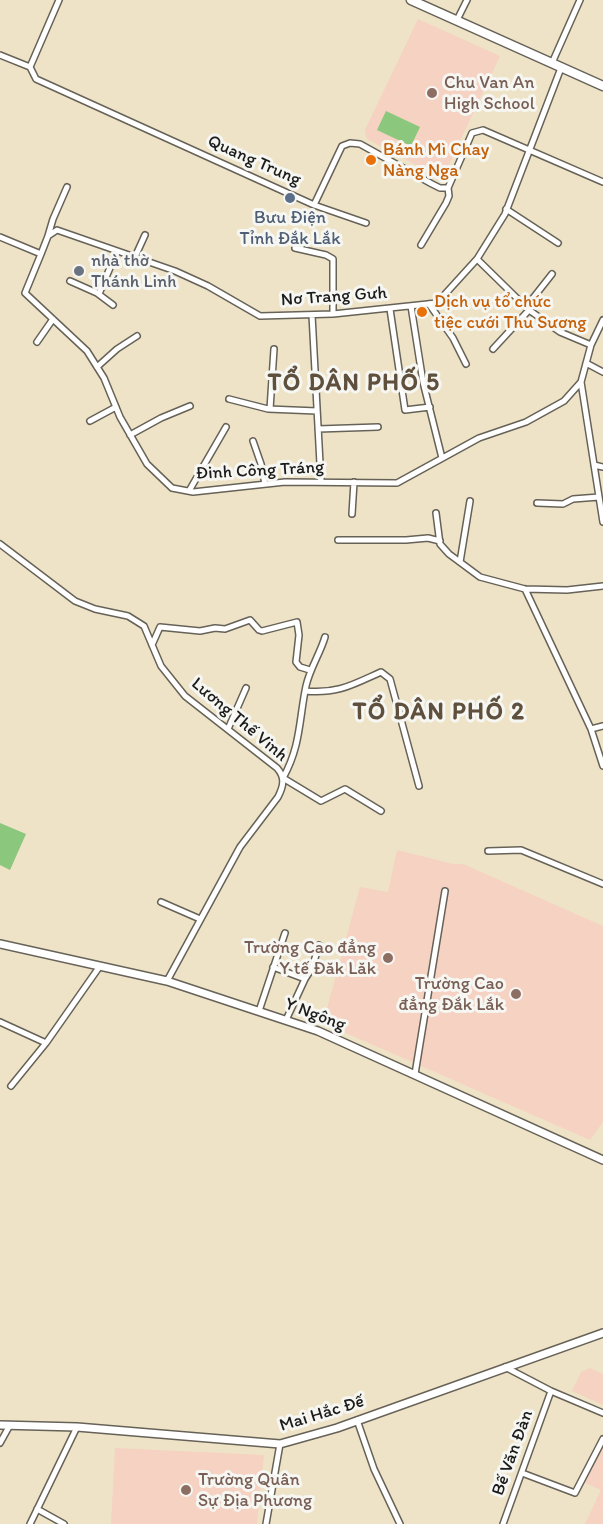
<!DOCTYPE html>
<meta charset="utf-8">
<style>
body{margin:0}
canvas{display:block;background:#eee3c6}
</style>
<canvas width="603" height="1524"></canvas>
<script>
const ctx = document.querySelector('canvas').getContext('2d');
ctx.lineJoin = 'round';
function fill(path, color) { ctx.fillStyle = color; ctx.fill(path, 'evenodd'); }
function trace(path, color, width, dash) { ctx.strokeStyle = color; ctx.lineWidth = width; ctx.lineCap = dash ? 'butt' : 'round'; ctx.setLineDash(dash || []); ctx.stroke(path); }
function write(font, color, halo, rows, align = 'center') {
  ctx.font = font + ' Itim,sans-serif'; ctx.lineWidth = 6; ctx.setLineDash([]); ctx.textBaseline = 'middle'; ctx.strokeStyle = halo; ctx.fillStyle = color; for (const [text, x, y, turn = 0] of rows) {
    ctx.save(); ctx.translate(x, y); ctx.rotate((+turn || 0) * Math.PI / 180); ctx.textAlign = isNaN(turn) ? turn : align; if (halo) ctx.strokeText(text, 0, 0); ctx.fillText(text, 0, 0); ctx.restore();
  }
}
const built = new Path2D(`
 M418,19L500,56L445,173L439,177L367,139L365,130Z
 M397,850L453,864H463L603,926V1122L590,1140L323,1023L360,887L388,892Z
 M590,1368L603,1374V1405L572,1391L581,1372Z
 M603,1445V1524H585L601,1490L585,1483Z
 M115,1448L264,1455L257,1524H111Z`);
const green = new Path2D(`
 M386,111L420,127L411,146L377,130Z
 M0,823L26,834L10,870L0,865Z`);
const minor = new Path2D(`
 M457,20L467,0
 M0,55L30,67L36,79L314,205L342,146L350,143L360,144L432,184L440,188H448L472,133L483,130L603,182
 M552,63L580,0
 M30,67L59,0
 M314,205L366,223
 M506,209L558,243
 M48,236L53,219L67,187
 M0,237L41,254L48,236L57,230L175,271L208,286L260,316L333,314L437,303L477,259L505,214L561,68
 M421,245L446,203L449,196L448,188
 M295,248L326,255L333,259V314
 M41,254L25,293L87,351L104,378L120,417L147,464L172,488L193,492L285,482L397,483L479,438L526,422L564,401L581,382L591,345L603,320
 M135,257L145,235
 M477,259L529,310L560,332L591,345
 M70,281L97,293L113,305
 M99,294L117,251
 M429,304L453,338L466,364
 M411,306L423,382L442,458
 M526,307L552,274
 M390,309L405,410L430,407
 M312,315L321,482
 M37,342L53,319
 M493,349L529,310
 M586,363L603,372
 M97,367L117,349L137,336
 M581,382L603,522
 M229,399L268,409L317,411
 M270,409L274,349
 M90,421L116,407
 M318,429L378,427
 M130,435L161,418L190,406
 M253,441L261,464L265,484
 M594,465L603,467
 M189,491L226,427
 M537,503L563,504L573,499L599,497
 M436,513L440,544L449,554L480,577L525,589L567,590L603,586
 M352,514L354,482
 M338,540H406L428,538L440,541
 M0,544L75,601L95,609L128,616L144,626L161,666L185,696L277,768C286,778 283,787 278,797L240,847L167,981
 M460,562L470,501
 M525,589L591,729L603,766
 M325,637C320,654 310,668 306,686C299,719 301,746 283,778L321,801L345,789L381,811
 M152,645L160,627L200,631L215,628L225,629L250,620L259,630L262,631L297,622L299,635L296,662L300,667L310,670
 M305,691C338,694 352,685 381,672L390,679L419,786
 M228,729L246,688
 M591,729L603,726
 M488,851L521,850L603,884
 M161,902L200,919
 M273,967L305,979L286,1020
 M305,979L312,968L319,945
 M259,1011L285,933
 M0,1022L46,1043
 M415,1074L445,891
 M11,1086L46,1043L100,966
 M505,1367L551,1391L603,1413
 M357,1420L374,1469L400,1524
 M0,1443L10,1425
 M522,1473L575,1493L603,1439
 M37,1509L64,1524
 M30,1524L77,1427
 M266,1524L280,1444
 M503,1524L551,1391`);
const tertiary = new Path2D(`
 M0,944L167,981L318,1031L603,1160
 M0,1425L77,1427L280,1444L337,1428L603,1333`);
const primary = new Path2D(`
 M411,0L603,86`);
const markers = [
 [432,93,6,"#8d6e63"],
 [371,160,6,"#e8710a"],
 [290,198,6,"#5c6f8a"],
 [79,271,6,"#6b7280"],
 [422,312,6,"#e8710a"],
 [388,958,6,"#8d6e63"],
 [516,994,6,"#8d6e63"],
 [186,1490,6,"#8d6e63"]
];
const educationNames = [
 ["Chu Van An",444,83],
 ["High School",444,104],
 ["Trường Cao đẳng",376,948,"right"],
 ["Y tế Đăk Lăk",376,969,"right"],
 ["Trường Cao",504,984,"right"],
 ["đẳng Đắk Lắk",504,1005,"right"],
 ["Trường Quân",198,1480],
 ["Sự Địa Phương",198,1501]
];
const foodNames = [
 ["Bánh Mì Chay",383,150],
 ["Nàng Nga",383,171],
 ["Dịch vụ tổ chức",434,302],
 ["tiệc cưới Thu Sương",434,323]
];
const streetNames = [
 ["Quang Trung",254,161,24],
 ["Nơ Trang Gưh",334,297,-4],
 ["Đinh Công Tráng",260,471,-3],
 ["Lương Thế Vinh",239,720,40],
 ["Y Ngông",315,1015,21],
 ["Mai Hắc Đế",322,1414,-17],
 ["Bế Văn Đàn",513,1453,-70]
];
const serviceNames = [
 ["Bưu Điện",290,218],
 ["Tỉnh Đắk Lắk",290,239]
];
const worshipNames = [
 ["nhà thờ",91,261],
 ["Thánh Linh",91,282]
];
const districtNames = [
 ["TỔ DÂN PHỐ 5",354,384],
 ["TỔ DÂN PHỐ 2",439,713]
];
fill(built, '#f5d2c2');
fill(green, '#8bc77c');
trace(minor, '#666258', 8);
trace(tertiary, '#666258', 10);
trace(primary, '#666258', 11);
trace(minor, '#fff', 5);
trace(tertiary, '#fff', 7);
trace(primary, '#fff', 8);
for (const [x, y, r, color] of markers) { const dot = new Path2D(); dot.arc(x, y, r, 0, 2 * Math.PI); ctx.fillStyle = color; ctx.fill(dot); trace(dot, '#f6f6f2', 2); }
write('18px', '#785e54', '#f6f6f2', educationNames, 'left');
write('18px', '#c56008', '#f6f6f2', foodNames, 'left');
write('18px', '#1c1c1c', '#f6f6f2', streetNames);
write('18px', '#4e5e75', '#f6f6f2', serviceNames);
write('18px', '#5b616d', '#f6f6f2', worshipNames, 'left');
ctx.letterSpacing = '1.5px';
write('bold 24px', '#5f4f3d', '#f6f6f2', districtNames);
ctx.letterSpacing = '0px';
</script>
